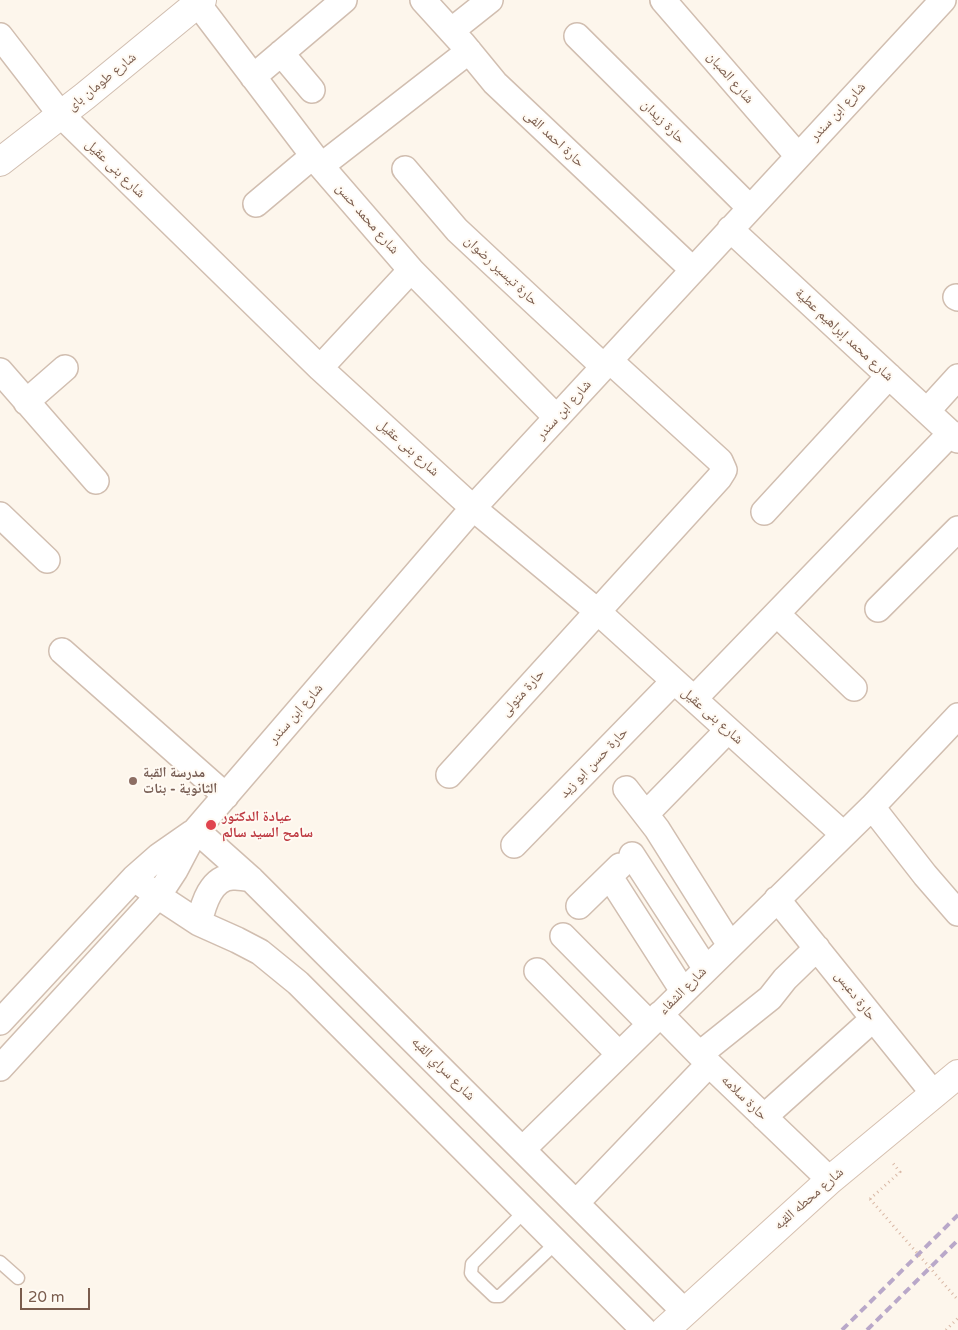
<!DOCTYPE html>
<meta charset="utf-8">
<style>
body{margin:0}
#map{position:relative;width:958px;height:1330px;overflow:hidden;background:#fdf6ec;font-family:"Varela Round",sans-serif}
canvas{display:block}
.scale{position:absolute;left:20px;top:1288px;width:70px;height:22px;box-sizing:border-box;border:2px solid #7a5c4d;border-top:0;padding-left:6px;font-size:15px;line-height:18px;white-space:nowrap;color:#7a5c4d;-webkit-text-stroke:4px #fffaf3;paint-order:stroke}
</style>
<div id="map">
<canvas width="958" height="1330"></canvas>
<div class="scale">20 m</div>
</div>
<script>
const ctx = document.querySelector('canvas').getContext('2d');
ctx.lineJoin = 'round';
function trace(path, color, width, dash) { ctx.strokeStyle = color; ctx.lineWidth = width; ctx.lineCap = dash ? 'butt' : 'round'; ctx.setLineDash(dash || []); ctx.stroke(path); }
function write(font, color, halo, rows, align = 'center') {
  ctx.font = font + ' "Varela Round","Noto Naskh Arabic",sans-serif'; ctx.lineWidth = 4; ctx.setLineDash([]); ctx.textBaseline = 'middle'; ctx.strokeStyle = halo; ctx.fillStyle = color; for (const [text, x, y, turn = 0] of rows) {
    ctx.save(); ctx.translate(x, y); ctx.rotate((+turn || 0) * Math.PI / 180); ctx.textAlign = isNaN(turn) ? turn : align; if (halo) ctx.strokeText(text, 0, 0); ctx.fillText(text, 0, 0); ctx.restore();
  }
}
const path = new Path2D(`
 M870,1199L900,1172L892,1162
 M946,1330L958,1318`);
const service = new Path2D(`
 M525,1211L472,1264L471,1273L473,1276L494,1296H500L557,1242
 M0,1262L18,1278`);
const minor = new Path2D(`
 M195,0L321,166L411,270L556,417
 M423,0L463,44L495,83L693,270
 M663,0L798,156
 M451,31L490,0
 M0,36L61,115L320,368L473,508L597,611L843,834
 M577,36L750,208
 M281,53L312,90
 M253,77L344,0
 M321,166L469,51
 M405,169L457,230L603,366
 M256,204L313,156
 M730,229L958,440
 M956,297L958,298
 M320,368L411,270
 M0,371L96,481
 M26,402L65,368
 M927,411L958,377
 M764,512L889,376
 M0,515L47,560
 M878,609L958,529
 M777,614L854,688
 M62,651L226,796
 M694,699L951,433
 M449,775L719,478L724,470L720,461L609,360
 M626,789L657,829L730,945
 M872,807L925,875L958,913
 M646,814L728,730
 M196,830L251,879L685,1312
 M514,845L674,681
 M632,855L706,969
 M610,877L683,991
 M134,878L158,896L199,923L237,940L260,952L298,983L644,1330
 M777,899L934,1094
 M579,906L620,866
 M199,923C203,905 211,875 235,877C241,877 246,878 251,879
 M563,936L650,1024
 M537,971L619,1054
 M660,1014L709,1064L830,1180
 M0,1022L134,878L159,856L192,833
 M700,1054L770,998L785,979L817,948
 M0,1068L158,896L175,870L196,830L473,508L943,0
 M764,1117L873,1019
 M523,1149L872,807L958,716
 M576,1203L709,1064`);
const tertiary = new Path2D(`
 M0,162L85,96L202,0`);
const secondary = new Path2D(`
 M665,1330L830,1180L958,1074`);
const rail = new Path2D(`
 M842,1330L958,1215
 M867,1330L958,1240`);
const pathBridge = new Path2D(`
 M870,1199L958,1300`);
const markers = [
 [133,781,5,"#8d6e63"],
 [211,825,6,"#e0444e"]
];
const streetNames = [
 ["شارع الصبان",730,78,49],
 ["شارع طومان باى",102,82,-39],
 ["شارع ابن سندر",838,112,-47],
 ["حارة زيدان",663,122,45],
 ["حارة احمد الفى",554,139,43],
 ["شارع بنى عقيل",115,169,44],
 ["شارع محمد حسن",367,219,49],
 ["حارة تيسير رضوان",501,271,43],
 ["شارع محمد إبراهيم عطية",844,335,43],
 ["شارع ابن سندر",564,410,-48],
 ["شارع بنى عقيل",408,448,42],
 ["حارة متولى",523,693,-48],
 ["شارع ابن سندر",296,714,-49],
 ["شارع بنى عقيل",712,716,42],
 ["حارة حسن ابو زيد",594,763,-46],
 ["شارع الشفاء",683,991,-45],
 ["حارة دعبس",855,996,52],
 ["شارع سراي القبه",443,1069,45],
 ["حارة سلامه",744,1098,44],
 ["شارع محطه القبه",809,1199,-41]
];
const educationNames = [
 ["مدرسة القبة",143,773],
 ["الثانوية - بنات",143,789]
];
const healthNames = [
 ["عيادة الدكتور",222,817],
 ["سامح السيد سالم",222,833]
];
trace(service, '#d1beb0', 15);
trace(minor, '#d1beb0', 28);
trace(tertiary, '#d1beb0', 30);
trace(secondary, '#d6c0b0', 30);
trace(path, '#d9b8a5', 3, [1, 4]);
trace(service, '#fff', 12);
trace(minor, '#fff', 25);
trace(tertiary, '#fff', 28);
trace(secondary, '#fff', 28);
trace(rail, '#b9a8c9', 4, [8, 5]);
trace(pathBridge, '#d9b8a5', 3, [1, 4]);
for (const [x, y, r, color] of markers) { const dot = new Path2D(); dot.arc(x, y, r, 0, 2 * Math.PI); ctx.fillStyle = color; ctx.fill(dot); trace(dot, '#fffaf3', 2); }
write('14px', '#7a5c4d', '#fffaf3', streetNames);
write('bold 14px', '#785e54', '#fffaf3', educationNames, 'left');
write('bold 14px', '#be3a42', '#fffaf3', healthNames, 'left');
</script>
